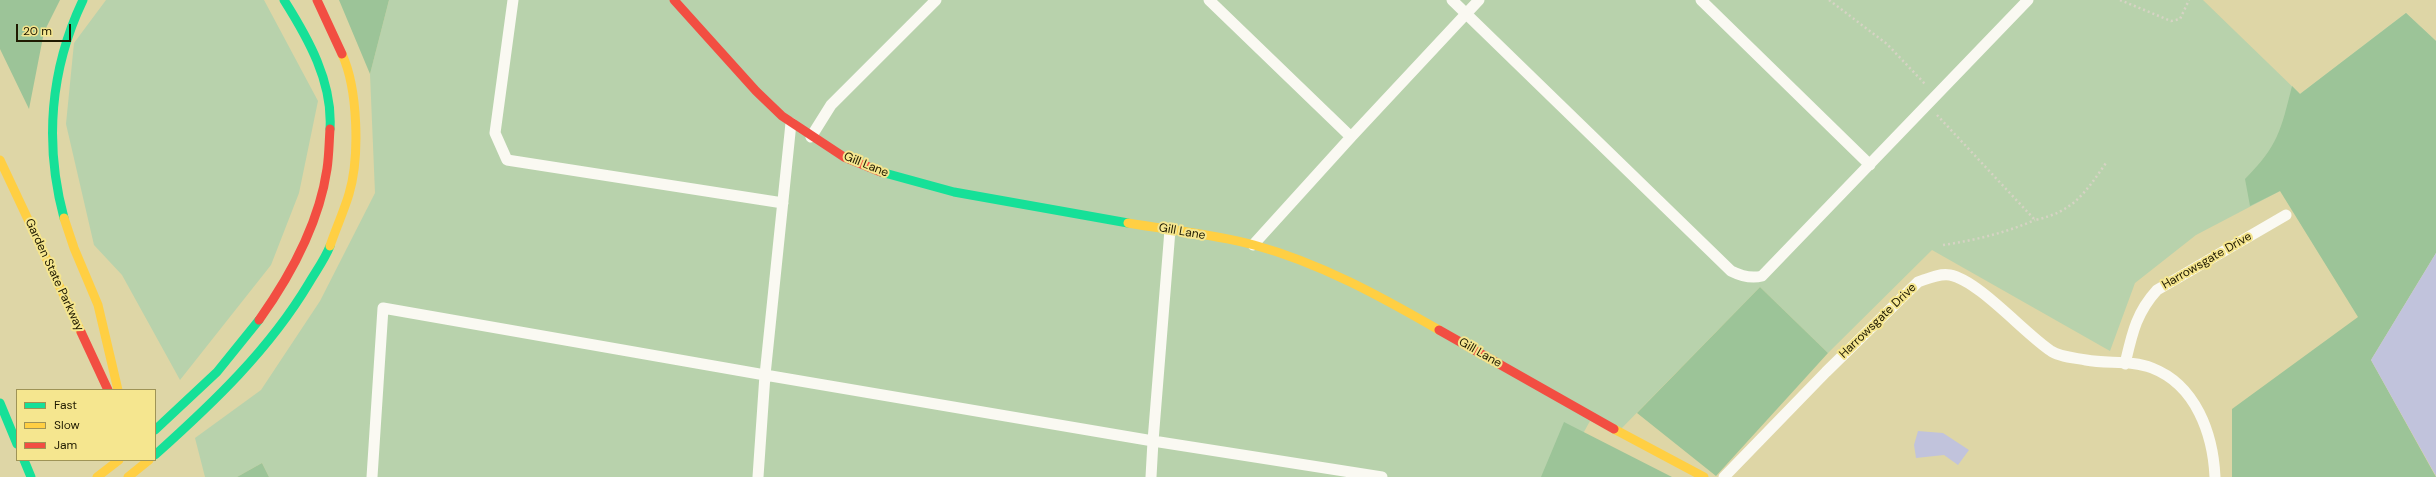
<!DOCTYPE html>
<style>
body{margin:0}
#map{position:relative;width:2436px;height:477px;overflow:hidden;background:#ded6a6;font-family:"DM Sans",sans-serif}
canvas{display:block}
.legend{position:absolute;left:16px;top:389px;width:140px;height:72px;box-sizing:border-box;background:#f5e68f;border:1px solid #9f9456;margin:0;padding:5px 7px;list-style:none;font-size:12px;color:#1f1a01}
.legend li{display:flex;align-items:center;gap:8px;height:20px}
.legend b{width:20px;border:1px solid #9f9456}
.scale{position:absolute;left:16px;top:24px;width:55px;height:18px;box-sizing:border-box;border:2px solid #1f1a01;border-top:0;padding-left:5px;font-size:12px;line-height:14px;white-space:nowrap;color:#1f1a01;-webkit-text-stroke:3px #f5e68f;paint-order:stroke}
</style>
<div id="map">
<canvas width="2436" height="477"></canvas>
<ul class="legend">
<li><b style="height:5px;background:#16e098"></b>Fast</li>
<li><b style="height:5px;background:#ffcf43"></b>Slow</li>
<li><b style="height:5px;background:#f24e42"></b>Jam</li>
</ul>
<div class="scale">20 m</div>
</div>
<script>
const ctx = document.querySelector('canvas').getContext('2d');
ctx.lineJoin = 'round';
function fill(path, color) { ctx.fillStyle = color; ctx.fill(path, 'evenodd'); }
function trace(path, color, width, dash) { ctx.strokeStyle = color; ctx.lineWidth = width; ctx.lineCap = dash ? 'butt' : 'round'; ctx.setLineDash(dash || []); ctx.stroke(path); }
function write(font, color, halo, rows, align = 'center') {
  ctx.font = font + ' "DM Sans",sans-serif'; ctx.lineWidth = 4; ctx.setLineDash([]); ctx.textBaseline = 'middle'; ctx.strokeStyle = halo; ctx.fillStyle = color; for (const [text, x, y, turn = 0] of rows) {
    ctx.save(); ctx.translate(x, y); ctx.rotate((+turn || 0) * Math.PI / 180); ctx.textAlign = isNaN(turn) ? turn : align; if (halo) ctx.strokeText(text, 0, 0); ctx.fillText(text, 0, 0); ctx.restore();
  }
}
const green = new Path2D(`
 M106,0H264L318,101L299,193L271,265L180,380L122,275L94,245L66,124L74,43Z
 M389,0H2203L2300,94L2406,13L2436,41L2280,191L2196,235L2135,283L2110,351L1932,250L1828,353L1760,287L1618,432L1590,421L1559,477H269L262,463L237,477H205L195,438L261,390L320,301L375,193L370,74Z`);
const forest = new Path2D(`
 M0,0H60L44,32L29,109L0,49Z
 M339,0H389L370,74Z
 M2406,13L2436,41V253L2371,360L2436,477H2232V409L2358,317L2280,191L2250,206L2245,179C2278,146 2281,130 2292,86L2300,94Z
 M1760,287L1828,353L1716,476L1637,413Z
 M1564,422L1672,477H1541Z
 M262,463L269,477H237Z`);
const water = new Path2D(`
 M2436,253V476L2371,360Z
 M1918,431L1943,433L1969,450L1958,465L1944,455L1916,458L1914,445Z`);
const path = new Path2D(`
 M1829,0L1887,44L1926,85
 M2120,0L2171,21L2180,19L2189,0
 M1937,115L2035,220C2073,212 2085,193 2106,163
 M1943,245C1976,240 2005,233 2035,220`);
const lane = new Path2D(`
 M513,0L495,133L507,160L783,203
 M1209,0L1351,137L1253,245
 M1452,0L1731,271C1741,276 1751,279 1762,276L2028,0
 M1701,0L1870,165
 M811,137L831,105L936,0
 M1351,137L1479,0
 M1170,230L1153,441L1382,477
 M2125,364C2132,334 2136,313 2157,290L2286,215
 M372,477L383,308L765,375L791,123
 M758,477L765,375L1153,441L1151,477
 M1724,477L1826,372L1918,282C1927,279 1939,273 1950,275C1978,280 2025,334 2051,351C2059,357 2076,358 2086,360C2107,364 2132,360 2152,368C2196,385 2213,434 2215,477`);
const fast = new Path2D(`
 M284,0C308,38 333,82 330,129
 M881,172L954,192L1128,223
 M64,218C44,144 50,69 83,0
 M0,403L17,444
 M155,430L217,372L259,320
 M155,455C213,403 269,350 309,283C316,271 325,259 330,246
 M24,460L31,477`);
const slow = new Path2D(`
 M0,160L81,332
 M64,218L74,248L98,305L118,390
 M1128,223C1169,230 1213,234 1254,245C1320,263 1380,296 1439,330
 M330,246C336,228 344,211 349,194C360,157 358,89 342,54
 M1614,429L1704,477
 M97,477L119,460
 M128,477L149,460`);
const jam = new Path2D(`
 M317,0L342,54
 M674,0L756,91L782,116L844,157L881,172
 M259,320C291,275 319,224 327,169C329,156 329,143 330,129
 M1439,330L1614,429
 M81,332L108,390`);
const streetNames = [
 ["Gill Lane",866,165,22],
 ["Gill Lane",1182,232,10],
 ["Harrowsgate Drive",2207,261,-30],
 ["Garden State Parkway",54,275,65],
 ["Harrowsgate Drive",1878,321,-44],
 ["Gill Lane",1480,353,30]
];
fill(green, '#b8d2ac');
fill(forest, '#9cc498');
fill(water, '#c1c3dc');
trace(path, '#d6d3c4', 2.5, [2, 3]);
trace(lane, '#faf9f2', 11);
trace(fast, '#16e098', 9);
trace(slow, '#ffcf43', 9);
trace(jam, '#f24e42', 9);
write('12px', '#1f1a01', '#f5e68f', streetNames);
</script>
